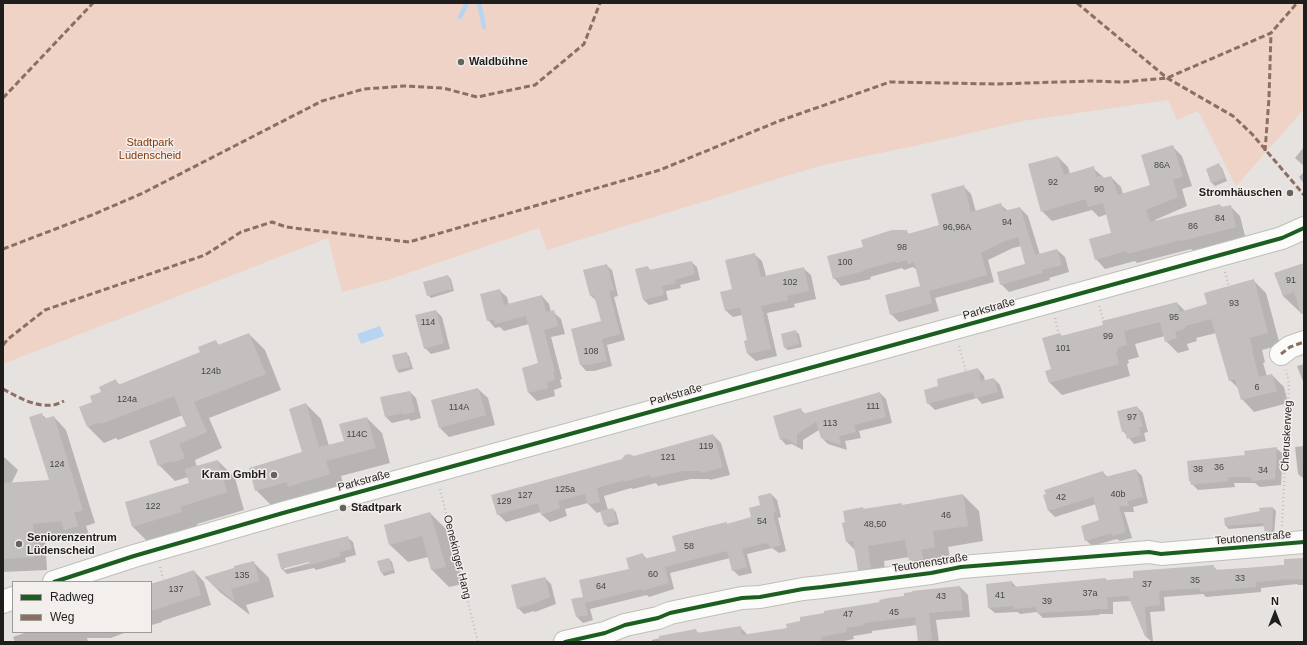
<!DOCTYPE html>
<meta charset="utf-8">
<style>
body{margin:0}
#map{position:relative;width:1307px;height:645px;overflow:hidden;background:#e5e2e0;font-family:Arial,sans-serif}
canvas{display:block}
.frame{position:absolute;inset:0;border:4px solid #201e1d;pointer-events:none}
.legend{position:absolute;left:12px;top:581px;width:140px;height:52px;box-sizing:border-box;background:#f3efec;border:1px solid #9f9b99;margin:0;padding:5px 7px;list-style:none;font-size:12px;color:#201e1d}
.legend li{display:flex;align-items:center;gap:8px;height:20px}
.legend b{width:20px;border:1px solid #9f9b99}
.north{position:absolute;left:1255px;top:593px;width:40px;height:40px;-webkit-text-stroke:3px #f3efec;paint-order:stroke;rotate:0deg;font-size:11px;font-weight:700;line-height:16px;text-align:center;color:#201e1d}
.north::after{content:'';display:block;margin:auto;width:14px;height:18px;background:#201e1d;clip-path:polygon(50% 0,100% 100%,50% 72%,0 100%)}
</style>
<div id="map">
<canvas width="1307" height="645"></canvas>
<div class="frame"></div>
<ul class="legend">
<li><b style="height:5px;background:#1b5e20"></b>Radweg</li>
<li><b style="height:5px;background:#8d6e63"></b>Weg</li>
</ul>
<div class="north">N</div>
</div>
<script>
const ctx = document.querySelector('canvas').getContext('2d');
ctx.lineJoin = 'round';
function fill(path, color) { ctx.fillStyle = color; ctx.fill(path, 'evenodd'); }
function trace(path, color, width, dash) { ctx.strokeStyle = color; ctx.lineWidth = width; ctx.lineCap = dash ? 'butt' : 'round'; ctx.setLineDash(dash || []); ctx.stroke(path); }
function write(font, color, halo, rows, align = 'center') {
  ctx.font = font + ' Arial,sans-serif'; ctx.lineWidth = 3; ctx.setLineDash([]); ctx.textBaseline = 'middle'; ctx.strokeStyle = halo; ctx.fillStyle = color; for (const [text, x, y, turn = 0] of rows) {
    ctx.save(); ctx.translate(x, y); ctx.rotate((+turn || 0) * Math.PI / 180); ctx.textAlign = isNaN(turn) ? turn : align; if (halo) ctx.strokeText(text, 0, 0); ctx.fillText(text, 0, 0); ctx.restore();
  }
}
const green = new Path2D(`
 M3,3H1304V109L1236,186L1198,111L1177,120L1168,100L1023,121L923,144L819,166L547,250L539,228L388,280L342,292L328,238L3,364Z`);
const water = new Path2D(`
 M380,326L384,336L361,344L357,334Z`);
const shadow = new Path2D(`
 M1172,146L1182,156L1192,186L1182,189L1187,206L1155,220L1156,222L1220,205L1223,208L1230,206L1240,216L1245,236L1193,251L1191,249L1137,263L1135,261L1105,269L1096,259L1112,234L1107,214L1099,217L1092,210L1052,221L1042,211L1058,157L1068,167L1070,174L1093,168L1105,179L1111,177L1121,187L1123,195L1152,186Z
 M1304,147V166L1295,158Z
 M1219,165L1222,168L1227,181L1215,186L1212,183L1207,169Z
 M1304,172V184L1299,177Z
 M963,186L971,194L976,212L1001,205L1008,211L1020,208L1028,216L1040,255L1057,250L1065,257L1069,272L1049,278L1050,280L1009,292L1001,284L1027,265L1021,246L1013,248L988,260L994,282L935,298L939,311L899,322L891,314L921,286L917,270L913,267L904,270L902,268L870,277L871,279L841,286L834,278L864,247L906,231L909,234L941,225Z
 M754,254L762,261L766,276L803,268L811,275L816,299L794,304L795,307L767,313L777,356L756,361L748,354L745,342L749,341L742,315L733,317L725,310L734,290Z
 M691,262L697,267L700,280L680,285L681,288L666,291L668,300L649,305L643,299L648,267L651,271Z
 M1304,264V312L1301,313L1283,296L1276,274Z
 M606,265L612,270L618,296L614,297L625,340L607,345L612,366L594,371H586L581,365L602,322L597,301L591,296L584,270Z
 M448,276L451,279L454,291L431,298L428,295Z
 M1253,280L1266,293L1280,345L1262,350L1265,362L1263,363L1267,376L1272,375L1284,387L1288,403L1254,412L1242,399L1239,389L1230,380L1216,333L1196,338L1197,341L1187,344L1189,350L1178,353L1166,341L1165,336L1135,344L1139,357L1128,360L1129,363L1127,364L1130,376L1062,395L1050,383L1060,334L1063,337L1104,326L1177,303L1185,311L1208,304Z
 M499,290L507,297L509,305L542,296L549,304L551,312H553L561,319L565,334L551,337L562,379L560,380L562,387L554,390L555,396L537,401L529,393L523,369L540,364L529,324L504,331L500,327L495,328L488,320Z
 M436,311L442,317L450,349L431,354L425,348Z
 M796,332L799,334L802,347L788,350L785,348Z
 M249,334L265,350L281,390L209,418L222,448L195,460L197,467L218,461L235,478L244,510L197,524L199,530L150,544L133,527L190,484L188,477L175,481L159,465L187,427L183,415L118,440L116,438L104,443L88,427L93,402L102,392L116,381L120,385L201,353L215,341L220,346Z
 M406,353L409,356L413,369L399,373L397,370L393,356Z
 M1304,364V384L1297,366Z
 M978,369L984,376L985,381L994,379L1000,385L1004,398L982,404L977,398L935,410L928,403Z
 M478,389L488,398L495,425L449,437L440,428Z
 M410,392L416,398L421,418L411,421L409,419L392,423L386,417Z
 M880,393L886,399L892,423L859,431L861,438L845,441L847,450L828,444L822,438L819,430L803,440V450L792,444L786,445L781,439L801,410L805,414Z
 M306,404L321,419L329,446L345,442L367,418L382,433L390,463L341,476L344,489L271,505L256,490L303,453Z
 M1137,407L1143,413L1148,432L1144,433L1146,441L1134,444L1123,431Z
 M41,414L47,419L54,417L66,430L95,523L86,526L90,538L78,542L70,534L45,536L47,570L3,572L4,588H3V452L4,453L3,456L18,470L11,484L50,481Z
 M713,435L721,443L730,475L710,480L709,479H691L658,486L656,483L633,489L631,488L604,496L608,510L613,509L616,512L619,524L608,527L605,524L602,511L597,513L589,505L588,503L565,509L567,516L550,522L542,515L541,512L506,522L498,514L634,457Z
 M1304,446V479L1298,474L1295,447Z
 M1276,448L1283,454L1281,485L1260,487L1255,483H1234L1235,487L1198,490L1192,484L1247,455Z
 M1136,470L1142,476L1148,503L1133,507L1134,512H1124L1132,538L1120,541L1117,539L1092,546L1086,540L1100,521L1096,504L1055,517L1049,511L1044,496L1103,472L1108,478Z
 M771,494L777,500L781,517L778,518L786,551L779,553L772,548L747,554L752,573L739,576L733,570L730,558L670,573L674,589L649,597L647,595L590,609L593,620L583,623L577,617L585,597L630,570L642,554L647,559L677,551L728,525L752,518Z
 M963,495L979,511L983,541L948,547L951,563L926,577L910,561L909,557L884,561L887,584L874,585L858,569L855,550L847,542L863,508L865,510L901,504L903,506Z
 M1273,508L1276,511L1274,535H1269L1266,532L1265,526L1229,529L1226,526L1225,518L1261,512L1260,509Z
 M1303,508H1304V522L1303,521Z
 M430,513L448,531L463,584L449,587L432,570L428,557L408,562L390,545L385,525Z
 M347,537L353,542L356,555L345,558L346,562L316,570L314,568L287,574L282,569L278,555ZM313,560L314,562L284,570V567Z
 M389,559L392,562L395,573L384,576L382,573Z
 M1304,559V585H1298L1297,584L1261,588V592L1206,597L1203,594L1164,597L1165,611L1150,612L1153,641H1151L1145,636L1131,601L1113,602V614H1099L1100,615L1043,618L1037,612L1020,614L1018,612L995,613L989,608L1012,582L1017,588L1106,579L1107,581L1134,578L1213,566L1218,571L1285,565Z
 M253,562L269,578L274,597L246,605L250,615L221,593L206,578Z
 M194,571L204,582L211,605L162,621V622L152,625L151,624V584Z
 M545,578L551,584L556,604L535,612L534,611L524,614L518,608Z
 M960,587L968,595L970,617L936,620L939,642H919L917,625L872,631V633L853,636L854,639L839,642H751L788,628Z
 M740,627L747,634L748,642H652V640L695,630L700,634Z
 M27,632H124V633L111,638H87L88,642H15L13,637Z`);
const stream = new Path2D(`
 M479,3L484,27
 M460,17L467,3`);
const building = new Path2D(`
 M1173,145L1183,176L1173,180L1178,197L1146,210L1150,222L1220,204L1221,207L1231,205L1236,227L1182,241L1181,240L1127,254L1126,251L1095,260L1089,239L1111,233L1103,203L1088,207L1086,199L1041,212L1028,164L1058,156L1064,175L1094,166L1096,177L1102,175L1103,178L1111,176L1118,195L1150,185L1141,155Z
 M1219,163L1225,178L1211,183L1206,169Z
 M964,185L971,212L1001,203L1004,211L1020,207L1035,255L1057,249L1062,265L1042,270L1043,273L1000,285L997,272L1025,264L1018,237L1005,241L981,253L987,275L929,291L932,303L890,315L885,295L920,286L914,262L908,264L907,260L896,263L895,261L864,270V271L833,279L827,256L863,247L861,240L892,230H907L908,234L939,225L931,194Z
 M755,253L761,277L804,267L809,291L787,296L788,300L761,306L771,349L747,354L744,341L747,340L740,307L725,311L720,292L732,289L725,260Z
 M692,261L695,274L675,280L676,283L662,286L664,295L643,300L635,269L648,266L649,270Z
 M1304,263V314H1301L1294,292L1283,296L1274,273Z
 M607,264L614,290L609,291L620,334L602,339L607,361L588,365H580L571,329L601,321L594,295L590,296L583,270Z
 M448,275L452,289L427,296L423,282Z
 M1254,279L1268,333L1250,338L1253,350L1252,351L1259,377L1272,374L1277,391L1241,400L1235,379L1229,381L1211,319L1185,326V329L1175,332L1177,338L1165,342L1160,322L1124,331L1127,345L1117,348L1118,351L1116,352L1119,364L1049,383L1045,371L1051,369L1042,338L1060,333L1061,336L1103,325L1102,321L1177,302L1180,312L1207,304L1204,293Z
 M500,289L504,305L542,295L546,312L554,310L558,326L544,330L555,372H553L555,380L547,382L548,388L528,393L522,368L538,363L526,316L495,324L494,319L487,321L480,294Z
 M436,310L444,343L424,349L415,315Z
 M796,330L799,344L784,348L781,334Z
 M249,333L266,374L194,402L207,432L179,444L185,458L172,463L171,461L158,466L149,441L186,426L174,396L101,424L100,422L87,427L79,407L92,402L90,396L101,392L99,387L116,379L118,385L200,352L198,347L216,340L218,345Z
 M407,352L410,367L396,370L392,355Z
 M978,368L981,381L994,378L998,392L975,398L973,392L927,404L924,390L938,386L937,379Z
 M478,388L486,415L439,428L431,400Z
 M410,391L415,412L403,415V413L385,417L380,397Z
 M880,392L886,417L854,425L856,432L840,436L839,437L841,445L821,438L816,422L797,434V445L785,438L780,440L773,416L801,408L803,414Z
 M306,403L319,447L344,441L339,424L367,417L376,448L326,461L330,474L300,483L288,487L287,482L255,491L249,468L302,452L289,409Z
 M1137,406L1143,427H1139L1141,435L1127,439L1125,431L1122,432L1117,411Z
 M42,413L44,419L54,416L83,510L74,513L78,526L64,530L61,521L33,524L35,557L3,559V483L49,480L29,417Z
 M713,434L723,467L702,473L701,471H683L650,478L649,475L624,482V480L597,488L600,502L588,505L585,494L558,501L560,508L541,515L538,503L497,515L491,495L622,459L625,455L629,454L634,456Z
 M1277,447L1275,479L1252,481L1251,477H1228L1229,481L1191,485L1190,481H1189L1187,461L1245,455L1244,451Z
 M218,460L227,492L180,507L182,512L132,527L125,502L189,483L185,469Z
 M1136,469L1143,497L1128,501L1129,506H1119L1126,532L1113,536L1112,533L1085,541L1081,526L1099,520L1093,497L1048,511L1043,495L1046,494L1044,490L1103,471L1105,477Z
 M771,493L776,512L773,513L781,545L772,548L766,543L742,549L747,567L732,571L727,551L665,567L669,583L642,591V589L585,603L588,615L576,617L571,599L583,597L579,580L629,569L626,558L643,553L644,559L676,551L672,536L706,527L727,522V524L751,517L749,508L760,505L758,496Z
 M963,494L968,526L933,531L935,547L921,550L923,559L909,561L905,540L868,546L871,568L858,570L853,541L846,542L842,523L845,522L843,511L863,507V509L902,503V505Z
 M1273,507L1272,532L1265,533L1263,523L1225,526L1224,518L1260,511L1259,508Z
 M613,508L617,521L604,525L600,511Z
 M430,512L446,567L431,570L422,536L389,545L384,525Z
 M348,536L352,549L340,552L341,556L310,565L309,562L281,569L277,554Z
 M389,558L393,570L381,573L377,561Z
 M1304,558V579L1291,580V579L1256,582V587L1200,592V588L1159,591L1160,605L1145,607L1147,636H1145L1128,596L1107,597L1108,609H1094V610L1037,613L1036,607L1014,609L1013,606L988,608L986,584L1012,581V587L1106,578V580L1133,578V571L1214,565V570L1245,568L1284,565V559Z
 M254,561L259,581L231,589L235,602L204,577L234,568V566Z
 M194,570L201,595L151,611V585Z
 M545,577L550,597L528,606L527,605L517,609L511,585Z
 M960,586L963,610L929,613L932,640L918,642L915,617L864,623L865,625L846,628L847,632L821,637L822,642H659V636L696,629L697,633L741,626L742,635L787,628L786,624L800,621V617L824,613V611L880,602L879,600L888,598L904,596V593L912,592V591Z`);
const path = new Path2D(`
 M1225,272L1229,288
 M1099,306L1103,319
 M1055,318L1058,331
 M959,346L966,372
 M440,489L478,642
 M1282,526L1289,384L1286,370
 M160,567L163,579`);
const minor = new Path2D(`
 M1281,354L1290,347L1304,342
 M54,582L134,556L283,513L1282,238L1304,228
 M3,602L13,598
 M565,642L605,633L625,625L658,618L670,613L742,598L760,597L803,589L822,587L931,573L961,567L1149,552L1161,554L1304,542`);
const quiet = new Path2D(`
 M1077,3L1167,78L1233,116L1252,134L1304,195
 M3,98L93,3
 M1265,151L1269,98L1271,33
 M3,249L92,215L143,193L322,101L364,89L405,86L443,88L477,97L535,85L584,44L600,3
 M3,345L8,339L45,310L205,255L241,232L272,222L286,227L409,242L660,170L779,121L890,82L996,84L1091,81L1123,82L1167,78L1271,33L1297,3
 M1281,354L1290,347L1304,342
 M3,389C18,397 34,407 52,405C56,405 60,403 64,401`);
const cycleway = new Path2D(`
 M54,582L134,556L283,513L1282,238L1304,228
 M565,642L605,633L625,625L658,618L670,613L742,598L760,597L803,589L822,587L931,573L961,567L1149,552L1161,554L1304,542`);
const markers = [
 [461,62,4,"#656361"],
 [1290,193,4,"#656361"],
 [274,475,4,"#656361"],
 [343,508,4,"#656361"],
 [19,544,4,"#656361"]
];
const numberNames = [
 ["86A",1162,166],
 ["92",1053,183],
 ["90",1099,190],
 ["84",1220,219],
 ["94",1007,223],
 ["86",1193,227],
 ["96,96A",957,228],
 ["98",902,248],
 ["100",845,263],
 ["91",1291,281],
 ["102",790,283],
 ["93",1234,304],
 ["95",1174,318],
 ["114",428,323],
 ["99",1108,337],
 ["101",1063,349],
 ["108",591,352],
 ["124b",211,372],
 ["6",1257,388],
 ["124a",127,400],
 ["111",873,407],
 ["114A",459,408],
 ["97",1132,418],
 ["113",830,424],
 ["114C",357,435],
 ["119",706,447],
 ["121",668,458],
 ["124",57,465],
 ["36",1219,468],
 ["38",1198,470],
 ["34",1263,471],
 ["125a",565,490],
 ["40b",1118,495],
 ["127",525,496],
 ["42",1061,498],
 ["129",504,502],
 ["122",153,507],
 ["46",946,516],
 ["54",762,522],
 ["48,50",875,525],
 ["58",689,547],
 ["60",653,575],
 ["135",242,576],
 ["33",1240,579],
 ["35",1195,581],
 ["37",1147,585],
 ["64",601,587],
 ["137",176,590],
 ["37a",1090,594],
 ["41",1000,596],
 ["43",941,597],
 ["39",1047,602],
 ["45",894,613],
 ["47",848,615]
];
const poiNames = [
 ["Waldbühne",469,62],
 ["Stromhäuschen",1282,193,"right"],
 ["Kram GmbH",266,475,"right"],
 ["Stadtpark",351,508],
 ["Seniorenzentrum",27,538],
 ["Lüdenscheid",27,551]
];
const parkNames = [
 ["Stadtpark",150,143],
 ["Lüdenscheid",150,156]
];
const streetNames = [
 ["Parkstraße",989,309,-16],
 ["Parkstraße",676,395,-16],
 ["Cheruskerweg",1287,436,-87],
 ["Parkstraße",364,481,-15],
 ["Teutonenstraße",1253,538,-5],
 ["Oenekinger Hang",457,557,76],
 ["Teutonenstraße",930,563,-9]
];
fill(green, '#efd3c7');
fill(water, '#b7d5f1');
fill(shadow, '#0003');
trace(stream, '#b7d5f1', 4.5);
fill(building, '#c2bfbe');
trace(minor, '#c0bebc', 24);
trace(path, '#c3c2c2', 2.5, [1, 3]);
trace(minor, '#fbfbfa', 22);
trace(quiet, '#8d6e63', 3, [6, 3]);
trace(cycleway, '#1b5e20', 4);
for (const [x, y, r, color] of markers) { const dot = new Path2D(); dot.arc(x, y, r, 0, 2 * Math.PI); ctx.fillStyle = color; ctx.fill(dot); trace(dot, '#f3efec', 1.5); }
write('9px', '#484645', null, numberNames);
write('bold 11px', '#201e1d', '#f3efec', poiNames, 'left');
write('11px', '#863707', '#f3efec', parkNames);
write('11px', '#201e1d', '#f3efec', streetNames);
</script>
